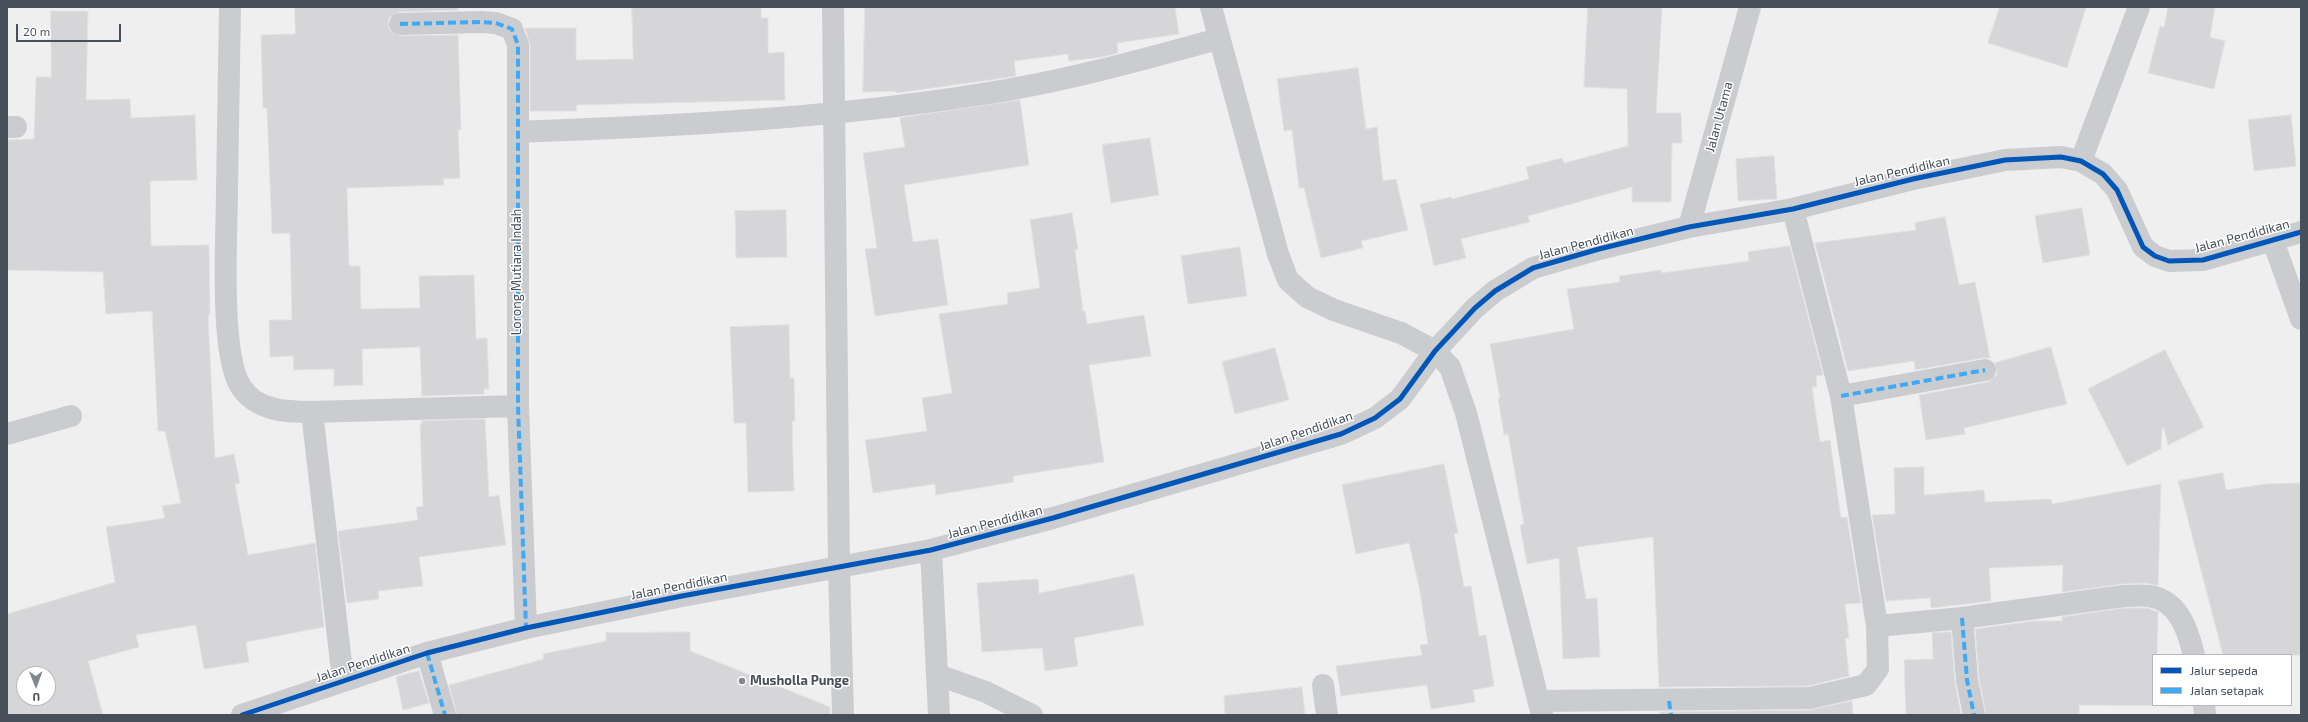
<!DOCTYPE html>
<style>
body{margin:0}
#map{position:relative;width:2308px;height:722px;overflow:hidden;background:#efefef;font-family:"Exo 2",sans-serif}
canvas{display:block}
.frame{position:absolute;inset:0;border:8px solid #464f5a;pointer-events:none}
.legend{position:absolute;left:2152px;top:654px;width:140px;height:52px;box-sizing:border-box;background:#fff;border:1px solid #b5b9bd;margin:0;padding:5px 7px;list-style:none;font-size:12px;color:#464f5a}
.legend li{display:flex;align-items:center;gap:8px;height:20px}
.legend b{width:20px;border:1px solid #b5b9bd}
.north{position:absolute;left:16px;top:666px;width:40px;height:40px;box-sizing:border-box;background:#fff;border:1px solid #b5b9bd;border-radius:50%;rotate:179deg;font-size:11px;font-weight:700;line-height:16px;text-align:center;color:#464f5a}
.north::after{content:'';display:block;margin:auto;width:14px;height:18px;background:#81878e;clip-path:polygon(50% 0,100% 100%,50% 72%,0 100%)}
.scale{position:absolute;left:16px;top:24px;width:105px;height:18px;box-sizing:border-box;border:2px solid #464f5a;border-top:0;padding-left:5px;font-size:12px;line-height:14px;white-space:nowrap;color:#464f5a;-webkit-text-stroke:3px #fff;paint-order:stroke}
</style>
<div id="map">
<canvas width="2308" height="722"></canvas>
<div class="frame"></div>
<ul class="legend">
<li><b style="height:5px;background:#0057b8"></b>Jalur sepeda</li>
<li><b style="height:5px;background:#3fa9f5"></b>Jalan setapak</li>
</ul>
<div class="north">U</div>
<div class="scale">20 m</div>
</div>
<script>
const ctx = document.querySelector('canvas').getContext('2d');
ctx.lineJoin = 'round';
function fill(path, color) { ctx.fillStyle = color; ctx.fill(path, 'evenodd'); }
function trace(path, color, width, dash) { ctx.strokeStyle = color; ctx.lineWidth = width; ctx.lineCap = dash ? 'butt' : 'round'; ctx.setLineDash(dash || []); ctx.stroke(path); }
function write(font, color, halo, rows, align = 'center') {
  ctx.font = font + ' "Exo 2",sans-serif'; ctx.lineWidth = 3; ctx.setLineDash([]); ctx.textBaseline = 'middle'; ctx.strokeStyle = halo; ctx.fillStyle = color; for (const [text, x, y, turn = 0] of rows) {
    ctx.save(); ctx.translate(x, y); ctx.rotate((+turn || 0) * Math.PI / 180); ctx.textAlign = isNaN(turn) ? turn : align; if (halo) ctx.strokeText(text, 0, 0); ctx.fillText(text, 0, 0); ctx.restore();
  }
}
const building = new Path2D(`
 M295,7H457L458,10L399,12L389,18L388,24L390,31L400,36L458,35L461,130H458L460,178L443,179L444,185L347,188L349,266H360L361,309L420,308L419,276L474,275L476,339L487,338L489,389H484V394L422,396L420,347L362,349L363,385L334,386V369L294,370L293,356L270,357L269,320H292L290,233L272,234L267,108H263L261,35L295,34Z
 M632,7H761V18H768V53L784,52L785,100L576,105L577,111H530V45L525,28H576V60L633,59Z
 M865,7H1175L1179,34L1117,43L1118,53L1102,57L1069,61L1068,54L1014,61L1016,76L1004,78L896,93V91L863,92Z
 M1588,7H1662L1656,113H1681L1682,143H1672L1671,202H1632V187L1528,216L1530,222L1461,239L1466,258L1434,266L1420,204L1451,197L1452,199L1529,179L1526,167L1562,158L1564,163L1628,146L1627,89L1584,87Z
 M2000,7H2086L2067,68L1988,43Z
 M2168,7H2215L2210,37L2225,41L2214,89L2148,73L2160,26L2164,27Z
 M51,11H88L86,100L130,99L131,118L195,115L197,180L150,181L151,246L209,245L210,315H208L215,458L234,454L240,483L235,484L248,555L315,543L324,627L246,642L249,662L204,669L196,625L136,635L139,647L88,661L103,715H7V614L115,582L106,527L165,518L162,506L181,503L165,431H158L152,311L106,314L103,272L7,270V140L34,139L36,77H51ZM24,674H48V698H24Z
 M1358,68L1366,129L1377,127L1383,181L1396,179L1408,230L1361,241L1363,248L1321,258L1304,188H1299L1292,130L1284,131L1277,79Z
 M1020,100L1029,165L904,185L913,242L938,239L948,305L875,316L865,249L877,248L863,153L905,147L900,118Z
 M2291,115L2296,166L2254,171L2248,120Z
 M1150,138L1159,195L1111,203L1102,145Z
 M1774,156L1777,199L1738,201L1736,159Z
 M2082,208L2090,255L2043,263L2035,216Z
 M786,210L787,257L736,258L735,211Z
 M1072,213L1078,249L1075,250L1083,311H1085L1087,324L1144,315L1151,356L1089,365L1104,462L1013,476L1014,482L936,495L935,484L873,493L865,440L927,431L922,398L952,393L939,314L1008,304L1007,293L1040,288L1030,220Z
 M1945,217L1959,285L1975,282L1990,358H1983L1915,370L1914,361L1848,371L1815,243L1916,230L1915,223Z
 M1790,246L1823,375L1816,376L1817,387H1812L1820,442L1830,440L1841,518L1847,517L1861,603L1845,604L1849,638H1845L1849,676L1808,686L1659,687L1653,537L1577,547L1586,599L1597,598L1600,657L1563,659L1559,558L1527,564L1520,525L1524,524L1508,434L1504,435L1498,398H1500L1490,344L1574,329L1567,289L1620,282L1619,276L1661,270L1662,273L1749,261L1748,252Z
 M1240,247L1247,296L1188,304L1181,256Z
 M789,325L790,378H794L795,421H792L794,491L748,492L746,423H734L730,327Z
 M2051,347L2067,404L1964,428L1965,434L1926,440L1919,395L1988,382L1997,375L1995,363Z
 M1275,348L1289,400L1235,414L1222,362Z
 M2165,350L2204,427L2168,445L2164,428H2162L2161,449L2127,466L2088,389Z
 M485,419L489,497L499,495L506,545L419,557L423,586L378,591L379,599L347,603L338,531L418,520L416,507L423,506L420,424H422V421Z
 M1444,464L1458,533L1454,534L1464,587L1471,586L1479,636L1486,635L1494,686L1473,690L1475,702L1431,709L1427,685L1341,696L1336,666L1422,655L1420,645L1428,644L1419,586L1409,543L1356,554L1342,485Z
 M1924,467V495L1984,490L1985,502L2051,499L2052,504L2161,484L2158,586L2146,583L2124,584L2062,592L2063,565L1989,568L1991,601L1931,608L1930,598L1886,601L1872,515L1895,514L1894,468Z
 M2223,473L2226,490L2266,484L2301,483V655H2223L2178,481Z
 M1134,574L1144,625L1074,638L1078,666L1045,671L1042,648L982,652L977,583L1038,579L1039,593Z
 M2125,608H2147L2158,612L2157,655H2153V705L2186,706L2079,705V715H1986L1979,678L1975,629L2033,621H2062V617Z
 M674,632H690V651L830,707V715H457L449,685L544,659L543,654L606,641V633Z
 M1951,632L1955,681L1961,715H1906L1904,660L1933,659L1932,633Z
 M419,671L429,703L403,710L396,677Z
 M1302,687L1305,715H1225L1224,696Z
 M1852,701L1853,715H1660V712L1810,710Z`);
const minor = new Path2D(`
 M230,7C229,68 228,128 227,189C227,232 219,354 241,387C257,411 286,412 312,412
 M833,7L839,568L843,715
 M1211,7L1278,254L1288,280L1307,297L1334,310L1401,333L1435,351L1450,367L1466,413L1542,715
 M400,24L481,22L496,23L512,29L518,45V406L526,628
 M7,127H16
 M518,132C671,126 824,119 976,95C1058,83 1138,61 1218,39
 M2081,161L2139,7
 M1689,227L1750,7
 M2273,241L2301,319
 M1841,396L1985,370
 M7,434L71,416
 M931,550L939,715
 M1962,618L1967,680L1974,715
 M1877,626L1962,618L2124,596C2132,596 2141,595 2149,596C2179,600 2188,631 2194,655
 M427,653L445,715
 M938,675L986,692L1032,715
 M343,680L312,412L518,406
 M1323,685L1327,715
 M1540,701L1810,698L1866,685L1878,669L1877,626L1841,396L1793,209
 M2204,705L2205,715
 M242,715L427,653L526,628L682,596L931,550L1053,518L1341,434L1375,418L1400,399L1435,351L1475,308L1495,291L1533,268L1599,249L1689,227L1793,209L1913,179L2005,160L2061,157L2081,161L2103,174L2117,190L2143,247L2155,256L2169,261L2203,260L2301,232`);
const quiet = new Path2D(`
 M400,24L481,22L496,23L512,29L518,45V406L526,628
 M1841,396L1985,370
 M1962,618L1967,680L1974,715
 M427,653L445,715
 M1669,701L1671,715`);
const cycleway = new Path2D(`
 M242,715L427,653L526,628L682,596L931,550L1053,518L1341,434L1375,418L1400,399L1435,351L1475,308L1495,291L1533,268L1599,249L1689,227L1793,209L1913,179L2005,160L2061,157L2081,161L2103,174L2117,190L2143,247L2155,256L2169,261L2203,260L2301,232`);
const markers = [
 [742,681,4,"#81878e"]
];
const streetNames = [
 ["Jalan Utama",1719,117,-75],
 ["Jalan Pendidikan",1902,171,-13],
 ["Jalan Pendidikan",2242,236,-15],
 ["Jalan Pendidikan",1586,243,-15],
 ["Lorong Mutiara Indah",517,272,-90],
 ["Jalan Pendidikan",1306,431,-19],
 ["Jalan Pendidikan",995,522,-15],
 ["Jalan Pendidikan",679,586,-11],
 ["Jalan Pendidikan",363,663,-18]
];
const poiNames = [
 ["Musholla Punge",750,681]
];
fill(building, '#d6d6d8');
trace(building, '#e0e1e2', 1);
trace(minor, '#cacccf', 22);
trace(quiet, '#3fa9f5', 4, [8, 4]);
trace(cycleway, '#0057b8', 5);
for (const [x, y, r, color] of markers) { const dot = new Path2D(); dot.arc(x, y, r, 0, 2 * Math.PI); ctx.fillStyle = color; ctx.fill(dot); trace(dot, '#fff', 1.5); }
write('13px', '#464f5a', '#fff', streetNames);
write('bold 13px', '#464f5a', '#fff', poiNames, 'left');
</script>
